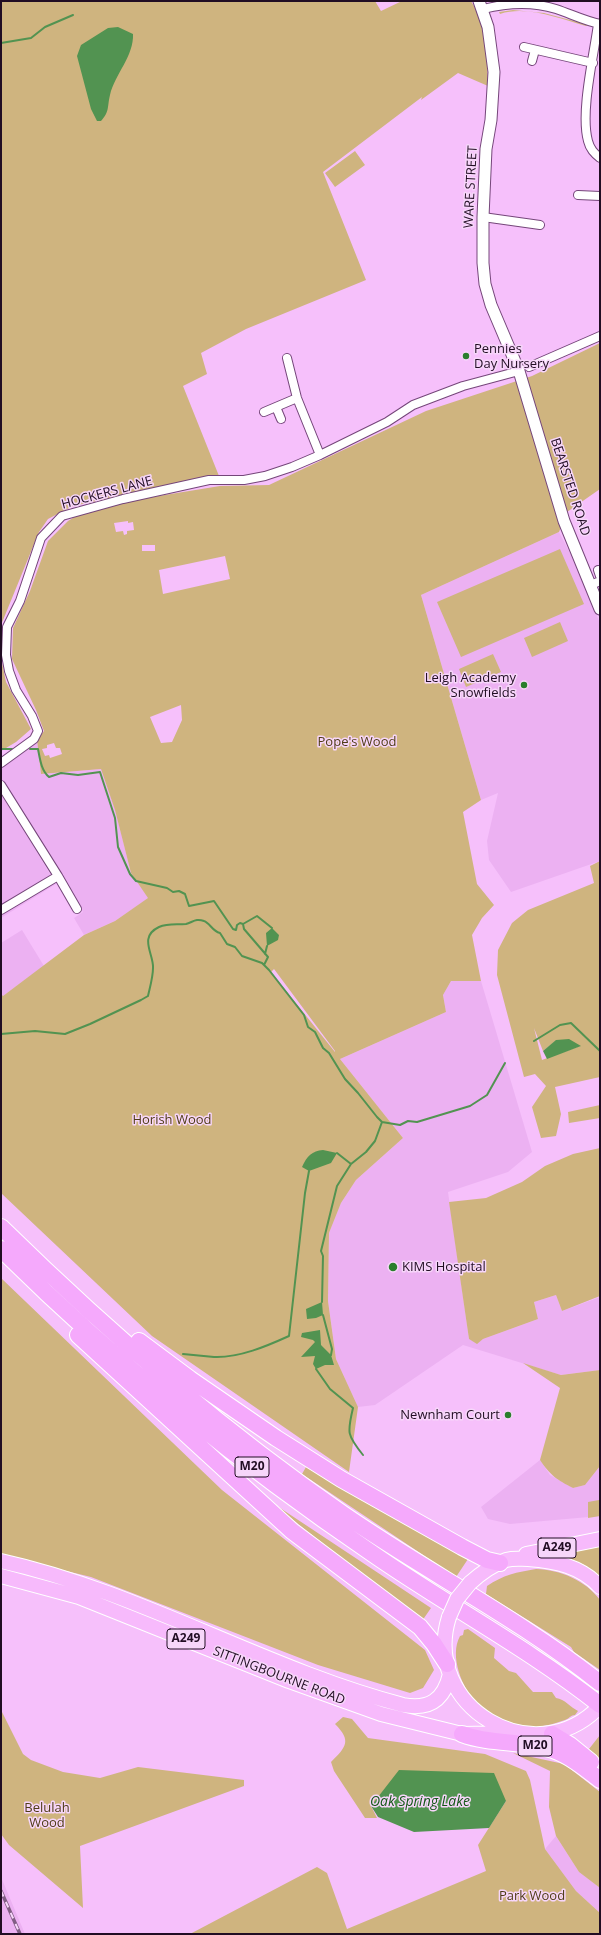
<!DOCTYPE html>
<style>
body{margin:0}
#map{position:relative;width:601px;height:1935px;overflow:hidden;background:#f6c0fb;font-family:"Open Sans",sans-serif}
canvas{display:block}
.frame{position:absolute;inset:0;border:2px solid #210d23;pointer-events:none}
</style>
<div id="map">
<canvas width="601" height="1935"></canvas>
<div class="frame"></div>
</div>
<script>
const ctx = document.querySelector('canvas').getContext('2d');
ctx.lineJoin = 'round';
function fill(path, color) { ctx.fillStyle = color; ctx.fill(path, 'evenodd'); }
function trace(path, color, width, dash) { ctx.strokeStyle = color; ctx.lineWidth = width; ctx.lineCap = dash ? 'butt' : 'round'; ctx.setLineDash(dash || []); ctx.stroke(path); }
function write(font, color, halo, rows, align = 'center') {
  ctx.font = font + ' "Open Sans",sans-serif'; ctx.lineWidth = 3; ctx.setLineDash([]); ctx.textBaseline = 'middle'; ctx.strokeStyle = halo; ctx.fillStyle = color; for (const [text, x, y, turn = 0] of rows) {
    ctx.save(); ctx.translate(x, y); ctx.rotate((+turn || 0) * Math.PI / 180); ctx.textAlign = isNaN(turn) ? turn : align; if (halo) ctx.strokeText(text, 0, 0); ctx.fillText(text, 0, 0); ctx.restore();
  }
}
const built = new Path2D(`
 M559,532L570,553L600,623V861L511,892L489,860L487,841L498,793L481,800L421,595Z
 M37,740L41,774L101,769L115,809L131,873L149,898L115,921L84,935L74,918L83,912L1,778V769Z
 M1,793L56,884L1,918Z
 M22,930L44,966L3,996L1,994V943Z
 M451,981H481L532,1152L508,1172L448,1192L469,1339L477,1343L483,1339L538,1319L534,1302L556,1295L562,1311L600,1297V1370L561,1375L463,1345L375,1405L358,1407L336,1359L328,1301L329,1233L341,1203L356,1180L403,1138L340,1059L446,1012L443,995Z
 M540,1460L550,1475L573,1488L585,1485L600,1466V1516L510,1524L488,1519L481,1507Z
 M556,1836L579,1872L600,1888V1913L576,1891L545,1849Z
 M1,1877L25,1934H1Z`);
const green = new Path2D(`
 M1,1H375L381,11L402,1H471C487,26 487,57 488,86L458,73L421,100L422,97L323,172L366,280L246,329L201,353L207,374L183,386L219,476L73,506L48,519L39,532L1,625Z
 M513,10L544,13L589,25L586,26C560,19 527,5 500,14L499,12Z
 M355,151L365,165L335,187L325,173Z
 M600,343V489L567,512L559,532L421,595L481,800L463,812L477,884L494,905L482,918L472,935L481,981H451L443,995L446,1012L340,1059L403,1138L356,1180L341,1203L329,1233L328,1301L336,1359L358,1407L349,1472L152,1336L1,1193V994L3,996L84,935L115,921L148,898L131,873L115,810L101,769L41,774L37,740L44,731L36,710L12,659L13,628L30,591L48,541L68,521L81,513L140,499L220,486L269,485L426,411L532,376ZM128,521V523L133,522L134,530L127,531V534L124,535L123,531L116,532L114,523ZM142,545H155V551H142ZM225,556L230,579L163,594L159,570ZM181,705L182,720L172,742L161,743L150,717ZM54,743L56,748H60L62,754L50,758L49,755L45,756L42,749L47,748V745ZM274,969L335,1051V1052L271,972Z
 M560,549L584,604L461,657L437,602Z
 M560,622L568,641L532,657L524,638Z
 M493,654L501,672L466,687L459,669Z
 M1,658L6,682L31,729L16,742L1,751Z
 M600,861V1077L555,1087L561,1114L556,1136L541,1138L532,1107L546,1086L535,1074L524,1077L497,975L498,950L512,923L528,910L594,883L590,866ZM534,1028L543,1051L557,1040L580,1046L542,1060Z
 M600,1105V1118L569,1123L568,1112Z
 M600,1148V1296L562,1311L556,1295L534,1302L538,1319L483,1339L477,1344L469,1339L449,1202L486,1198L522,1182L545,1166L573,1154Z
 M1,1278L222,1490L425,1650L434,1670L423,1688L410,1693L318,1665L91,1577L1,1555Z
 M523,1363L561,1375L600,1370V1466L585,1485L573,1488C557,1480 550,1475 540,1460L560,1388Z
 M306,1467L468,1559L456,1577L302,1474Z
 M265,1498L431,1608L422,1621Z
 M599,1500L600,1516L588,1518V1502Z
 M600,1544V1578L584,1565L558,1554Z
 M536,1569C561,1570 585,1580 600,1600V1670L574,1652L571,1647L486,1594L487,1586C503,1575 517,1572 536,1569Z
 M468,1629L495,1648L494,1658L509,1671L516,1673L533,1692H552L556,1698C565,1699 570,1707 578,1711L575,1715C571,1715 570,1718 565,1720C551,1725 538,1728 523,1727C507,1726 487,1716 477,1704C462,1688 449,1656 460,1636L463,1635L464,1630Z
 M1,1710L23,1754L31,1760L63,1772L100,1778L138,1767L244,1780V1786L80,1846L83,1908L9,1845L1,1834Z
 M343,1717L352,1719L368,1738L485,1754L526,1771L530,1780L545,1849L576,1891L600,1913V1934H190L317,1867L327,1873L347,1929L486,1871L478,1845L506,1801L371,1806L377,1818H365L334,1771L331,1762C346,1747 352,1741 335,1724Z
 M600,1735V1760L589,1749Z
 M513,1753L564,1764L600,1792V1888L579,1872L556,1836L549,1807L550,1771Z`);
const water = new Path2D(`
 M118,27L133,34C134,56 115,74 110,95C107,107 110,111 101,121H97L91,109L77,56L81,45L108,28Z
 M272,928L279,935L278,940L267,946L266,933Z
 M569,1039L581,1046L547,1059L543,1051L556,1040Z
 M323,1150L337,1153L331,1163L309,1171L302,1167C307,1156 312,1151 323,1150Z
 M322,1302L323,1315L316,1318L307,1319L306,1309Z
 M320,1330L321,1345L331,1355L334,1365H325L316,1369L313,1364L315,1356L301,1357L315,1342L313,1340L301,1337L302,1333Z
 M399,1770L494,1773L506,1801L489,1828L414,1832L378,1817L371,1806Z`);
const stream = new Path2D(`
 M1,43L31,38L45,27L73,15
 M1,749H12
 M30,749H38C40,759 41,770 49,777L61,773L78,775L100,772L115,818L118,847L130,874L136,881L167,888L173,892L179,891L185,894L189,906L214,901L233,929L236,930L237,925L240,923L243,924L257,916L272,928
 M243,924L244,929L268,957L264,965
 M265,954L267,946
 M1,1034L35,1031L65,1034L90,1024L141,1000L148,996C150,987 153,977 153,968C154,954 138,937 159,927C168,923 177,925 186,924C193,922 196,918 204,921C210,923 212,931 220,933L227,944L235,947L242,956L262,963L269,970L304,1015L308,1027L315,1032L323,1048L329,1053L345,1079L358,1093L377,1117L382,1122L400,1125L408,1121L417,1122L470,1106L487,1095L505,1063
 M534,1041L560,1025L571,1023L600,1051
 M337,1153L351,1164
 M322,1302L323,1256L321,1251L337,1186L351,1164L366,1152L375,1141L382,1122
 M323,1315L332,1349L331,1355
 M183,1354C193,1355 204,1356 214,1357C239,1358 267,1346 289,1336L305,1193L309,1171
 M316,1369L330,1389L353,1408C347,1433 347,1435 363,1455`);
const minor = new Path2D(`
 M483,9C507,3 531,1 556,9C571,14 585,21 600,24
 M598,24C594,55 580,112 588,141C590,149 594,153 600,158
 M524,47L593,63
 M532,61L535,50
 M578,195L600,196
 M483,217L540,225
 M287,358L297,398L320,455
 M529,367L600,336
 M276,407L281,419
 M264,412L297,398
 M598,570L600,576
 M591,585L600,581
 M1,763L34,739L38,731L32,716L16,690L9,671L6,655L7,627L20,601L41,538L62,516L123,499L209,480H244L265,476L292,467L320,455L387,422L413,405L463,386L519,371
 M1,785L58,876L77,909
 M1,910L58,876`);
const tertiary = new Path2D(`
 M479,1L488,27L494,72L491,120L486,149L483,217V263L485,284L491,305L519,371L564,521L600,609`);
const trunk = new Path2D(`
 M526,1554L600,1539
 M1,1561C141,1592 265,1669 403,1705C429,1710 444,1700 450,1674
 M1,1576L79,1597L289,1681L381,1714L462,1734L516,1733
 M470,1583C481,1573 492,1565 506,1560C514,1558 520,1559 528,1559C555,1561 581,1566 600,1587
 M449,1617C421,1706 534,1775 600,1706`);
const motorway = new Path2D(`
 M1,1227C107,1331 221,1430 343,1514C427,1572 520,1619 600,1683
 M1,1249C115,1362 240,1464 373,1554C448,1606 528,1648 600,1705
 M78,1335L292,1531L420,1627L434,1644L447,1664
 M139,1341L190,1379L276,1438L341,1479L462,1547L487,1560L500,1563
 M462,1734C491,1745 524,1740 553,1750C570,1756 586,1769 600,1780
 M552,1734L570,1745L591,1762`);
const rail = new Path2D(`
 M1,1891L20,1934`);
const trunkBridge = new Path2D(`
 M449,1617L457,1599L470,1583`);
const markers = [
 [466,356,4,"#297e2c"],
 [524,685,4,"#297e2c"],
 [393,1267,5,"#297e2c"],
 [508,1415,4,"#297e2c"]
];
const shields = [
 [252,1467,34],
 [557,1548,38],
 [186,1639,38],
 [535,1746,34]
];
const shieldNames = [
 ["M20",252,1467],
 ["A249",557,1548],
 ["A249",186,1639],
 ["M20",535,1746]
];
const streetNames = [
 ["WARE STREET",471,187,-87],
 ["BEARSTED ROAD",570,487,72],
 ["HOCKERS LANE",107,493,-15],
 ["SITTINGBOURNE ROAD",279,1676,21]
];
const poiNames = [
 ["Pennies",474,349],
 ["Day Nursery",474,364],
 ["Leigh Academy",516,678,"right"],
 ["Snowfields",516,693,"right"],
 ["KIMS Hospital",402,1267],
 ["Newnham Court",500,1415,"right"]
];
const parkNames = [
 ["Pope's Wood",357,742],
 ["Horish Wood",172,1120],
 ["Belulah",47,1808],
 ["Wood",47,1823],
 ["Park Wood",532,1896]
];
const waterNames = [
 ["Oak Spring Lake",420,1802]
];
fill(built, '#ecb1f2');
fill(green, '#cfb47f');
fill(water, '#529351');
trace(stream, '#529351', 2);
trace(minor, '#75467a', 10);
trace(tertiary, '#75467a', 13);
trace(trunk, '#fff', 16);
trace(motorway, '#fff', 18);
trace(minor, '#fff', 8);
trace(tertiary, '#fff', 11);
trace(trunk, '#f7bafc', 14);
trace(motorway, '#f5a9fc', 16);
trace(rail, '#815e84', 3.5);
trace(rail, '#f7d6fa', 2, [6]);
trace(trunkBridge, '#fff', 16, []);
trace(trunkBridge, '#f7bafc', 14);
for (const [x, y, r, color] of markers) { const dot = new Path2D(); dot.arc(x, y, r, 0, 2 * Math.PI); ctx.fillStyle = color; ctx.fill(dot); trace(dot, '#f7d6fa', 1.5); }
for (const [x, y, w] of shields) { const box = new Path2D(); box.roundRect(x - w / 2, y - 10, w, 20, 3); ctx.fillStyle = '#f7d6fa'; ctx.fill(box); trace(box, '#210d23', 1); }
write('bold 12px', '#210d23', null, shieldNames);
write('13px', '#210d23', '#f7d6fa', streetNames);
write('13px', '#210d23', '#f7d6fa', poiNames, 'left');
write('13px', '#4e3c16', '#f7d6fa', parkNames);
write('italic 14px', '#125716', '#f7d6fa', waterNames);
</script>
